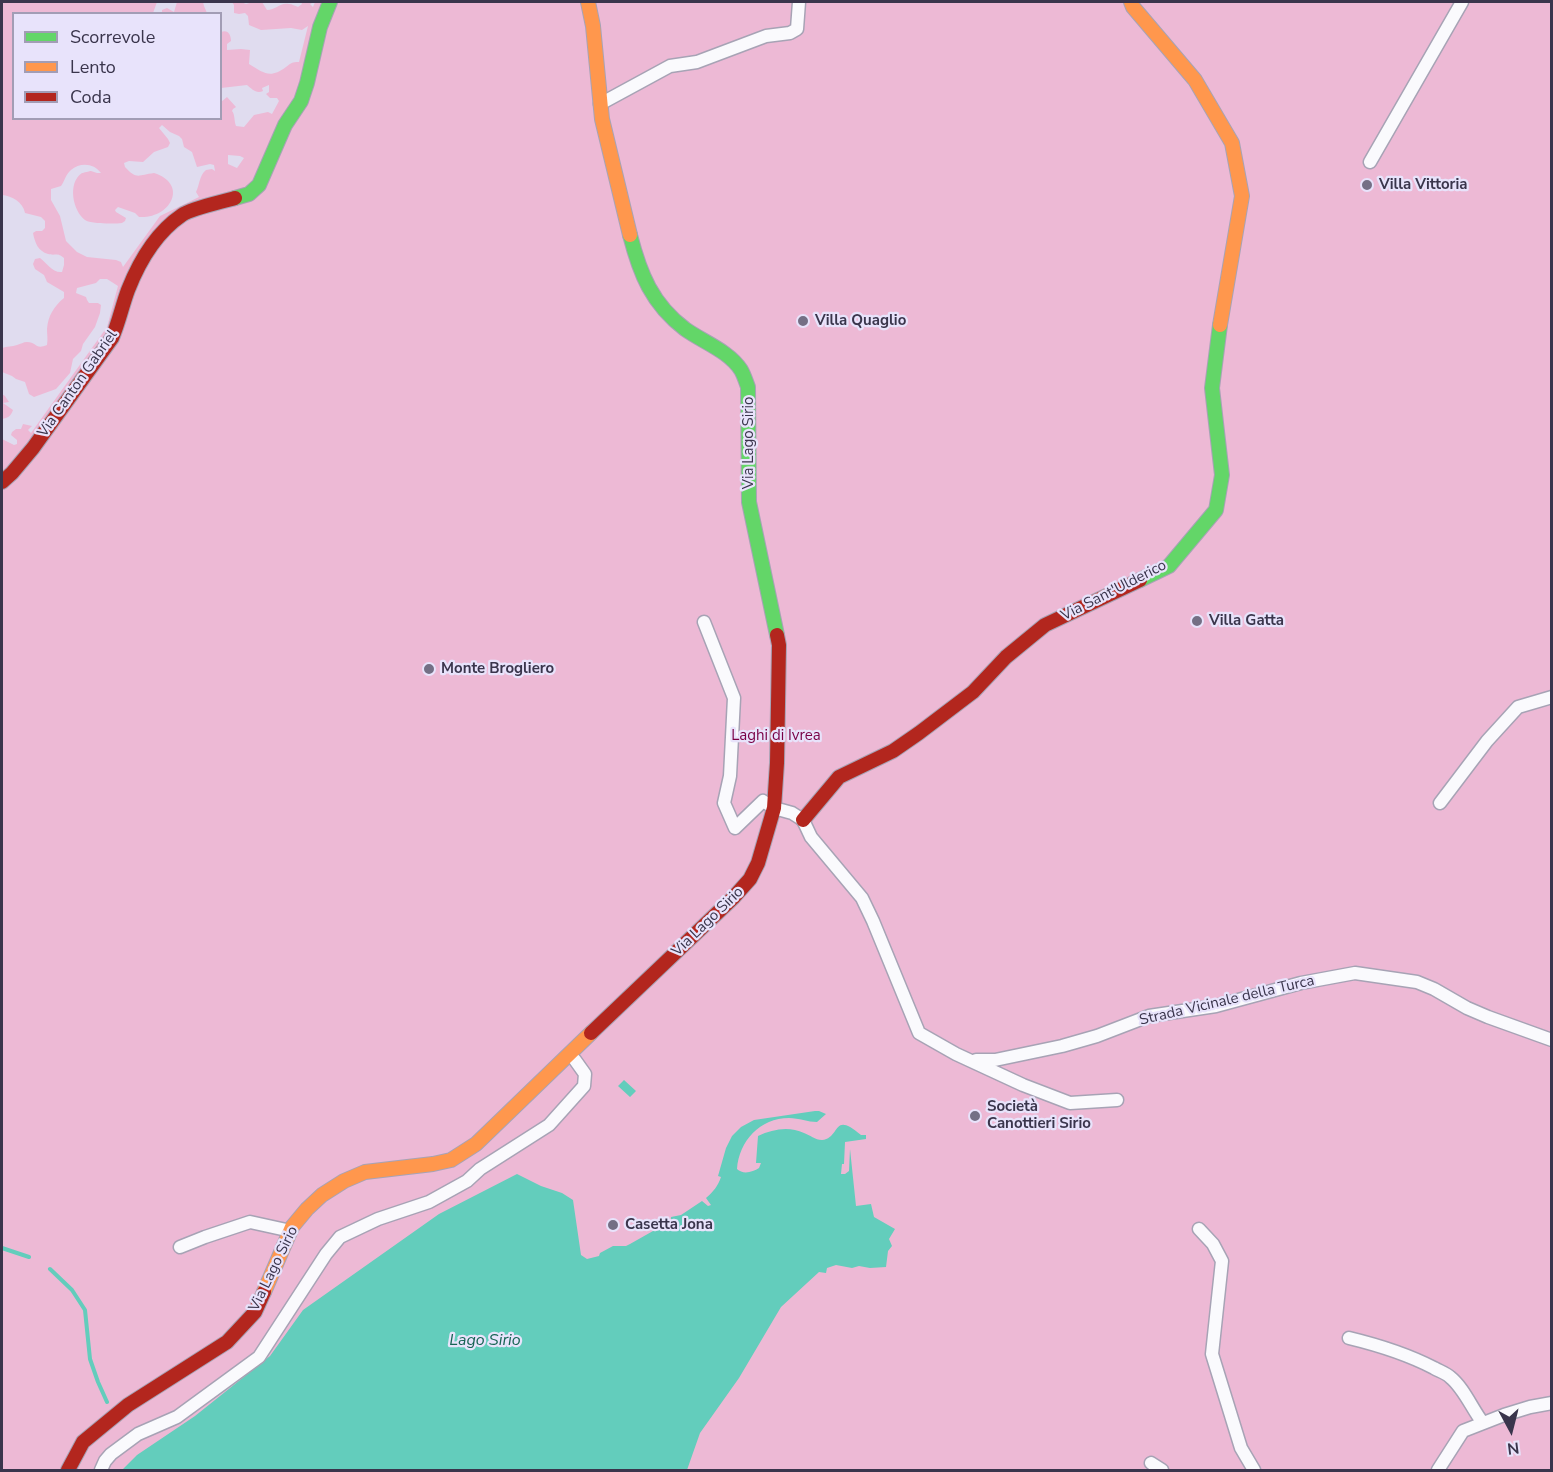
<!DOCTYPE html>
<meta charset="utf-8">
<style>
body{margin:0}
#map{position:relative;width:1553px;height:1472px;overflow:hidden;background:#e0dcef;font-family:"Nunito Sans",sans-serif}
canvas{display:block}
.frame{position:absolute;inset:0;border:3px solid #3a354c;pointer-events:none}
.legend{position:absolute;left:12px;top:12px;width:210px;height:108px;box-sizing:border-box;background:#e8e3fb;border:2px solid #a29db5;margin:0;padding:8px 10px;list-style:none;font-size:18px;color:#3a354c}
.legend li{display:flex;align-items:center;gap:12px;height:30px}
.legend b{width:30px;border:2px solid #a29db5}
.north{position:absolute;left:1481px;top:1400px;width:60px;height:60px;-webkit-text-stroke:4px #e8e3fb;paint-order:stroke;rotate:173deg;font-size:16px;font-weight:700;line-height:24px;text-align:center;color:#3a354c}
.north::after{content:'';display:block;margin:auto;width:21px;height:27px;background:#3a354c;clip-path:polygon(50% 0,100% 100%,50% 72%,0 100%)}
</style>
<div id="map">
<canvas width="1553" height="1472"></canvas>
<div class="frame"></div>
<ul class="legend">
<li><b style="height:8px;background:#63d668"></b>Scorrevole</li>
<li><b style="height:8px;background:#ff974d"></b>Lento</li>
<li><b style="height:8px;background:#b3261e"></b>Coda</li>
</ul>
<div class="north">N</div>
</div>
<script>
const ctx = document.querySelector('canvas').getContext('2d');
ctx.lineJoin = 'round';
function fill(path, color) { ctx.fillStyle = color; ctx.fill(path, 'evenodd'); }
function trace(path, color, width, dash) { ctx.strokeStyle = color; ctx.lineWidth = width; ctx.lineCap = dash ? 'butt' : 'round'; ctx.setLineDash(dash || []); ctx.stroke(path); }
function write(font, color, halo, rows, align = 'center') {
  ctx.font = font + ' "Nunito Sans",sans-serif'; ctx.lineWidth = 4.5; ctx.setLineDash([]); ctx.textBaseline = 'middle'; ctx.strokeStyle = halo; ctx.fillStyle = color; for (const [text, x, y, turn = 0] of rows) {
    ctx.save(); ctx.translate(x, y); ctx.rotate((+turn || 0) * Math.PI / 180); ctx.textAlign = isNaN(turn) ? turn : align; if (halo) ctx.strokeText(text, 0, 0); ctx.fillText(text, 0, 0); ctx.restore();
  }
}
const green = new Path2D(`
 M2,2H157L153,13L14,14V118H220L221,102L227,97L236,107L233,109L232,111C235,114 234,121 236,126L244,127L254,115L268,112L272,114L279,101L277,98H270L266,94L269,92V85L262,88L263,91C256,94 252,89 247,85L221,88V32C228,29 231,35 231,41L227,44V50L241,49L250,50L249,64C264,73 270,79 286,67C291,63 292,62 299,62L308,26L302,30L291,28L261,30L249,25L248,16L245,13L239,14L234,13V5L232,2H222H241L246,4L253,2H262L267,10C276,10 280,2 289,4C292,4 295,6 298,7L302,4L301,2H314L310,4L313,7L315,2H1551V1470H2V439L14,445L17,444V440L11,435L12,432L16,429H21L23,424L32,426L28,430L31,433L107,327L118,286L107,279H100L96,283L77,288L76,293L86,297L87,300L89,303H98L101,305L100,313L95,327L83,344L81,351L73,359L70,373L56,389L34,397L29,394L25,382L16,379L12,376L2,372V348C7,346 12,347 17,345C21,344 23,342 27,342C37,342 35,350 47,345C48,339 47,335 47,329C48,316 54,306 64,298V292L47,282L44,275L35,269L33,264L35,259L40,258C47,263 52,273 62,272L64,265V258C57,252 56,256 48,254C38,251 35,243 33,233L36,231H42L45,228V221L41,217L25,213C23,202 12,196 2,195ZM162,125L170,132L179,136L182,139L184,147L192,152L197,167L210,164L214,165L215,171L212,169L206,170C199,176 200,184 196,192L199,197L160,216L123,267L121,262L116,260L87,257L77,252L66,241L60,216L51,200V189L61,186C65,181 65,175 71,170C80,162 94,163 101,173H97L91,171C90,171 83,173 82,173C67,183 73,211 85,220C91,224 114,224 122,223L125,221L126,218L116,212L115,210L118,207L135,213L139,217C171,219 189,184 154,173C138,175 137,180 125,167L124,163L129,161L143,162L154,152L168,147L170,143L168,139L159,128ZM228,155L240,156L244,158L237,168L228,164Z
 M177,2H203L204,6L207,13H162V10L167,8L174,12Z
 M2,394L5,396L9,402L3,403L13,410C11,416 8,418 2,419Z`);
const water = new Path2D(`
 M624,1080L636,1091L630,1097L618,1086Z
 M815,1111H819L826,1114L817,1122C808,1122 799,1118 789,1118C760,1118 739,1141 737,1169C743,1175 753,1172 759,1168L761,1163H756L758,1136C773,1129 789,1126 804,1133C810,1135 815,1140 822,1140C841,1138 832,1110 861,1135H866V1139L845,1142L844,1164H842L841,1174H845L849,1171L850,1149L856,1206L871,1204L874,1217L895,1229L889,1239L892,1246L888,1251L886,1267L870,1268L859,1266L852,1268L836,1265L827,1268L826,1273L819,1272L781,1307L739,1378L700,1433L687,1470H122L137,1455L195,1416L270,1356L303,1310L439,1214L517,1174L541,1186L562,1193L573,1200L581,1255L587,1259L599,1256L600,1253L613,1246H626L630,1244L653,1231L659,1224L663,1223L668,1225L671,1223V1217L681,1215L702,1201L708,1206L711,1205L706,1198C713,1192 718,1186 721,1177L718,1176L726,1148L732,1136L741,1127L754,1120Z`);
const stream = new Path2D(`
 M2,1248L29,1257
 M50,1269L72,1290L85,1310L90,1359L98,1382L107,1402`);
const street = new Path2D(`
 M600,104L670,66L697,62L766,36L790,33L797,29L799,2
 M1370,162L1462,2
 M704,622L734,698L730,776L724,803L735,828L763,801L774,808L792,813L803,820L811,837L862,898L873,921L919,1033L956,1054L1023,1085L1070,1103L1117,1100
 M1440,803L1487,741L1518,707L1552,697
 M976,1060H995L1062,1046L1097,1036L1149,1016L1216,1006L1301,983L1355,973L1417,982L1434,989L1467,1008L1488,1017L1552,1040
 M1199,1229L1213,1244L1222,1261L1212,1354L1241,1448L1254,1470
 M180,1247L205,1237L250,1222L291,1231
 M1349,1338C1378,1345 1407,1354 1434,1368C1439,1371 1446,1373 1450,1377C1464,1388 1472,1409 1483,1423
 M1151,1463L1162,1470
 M101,1470L105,1461L111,1454L138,1434L177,1417L259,1357L326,1254L340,1237L378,1219L429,1202L467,1181L480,1169L549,1125L584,1086L585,1074L575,1060
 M1438,1470L1463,1431L1504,1415L1530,1407L1552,1403`);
const fast = new Path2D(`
 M235,198L249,194L259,185L285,125L301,101L307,83L320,27L330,2
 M630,235C640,274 652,304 685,329C703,342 729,351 741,370C744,375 746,382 748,387L749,502L777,635
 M1140,580L1169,566L1216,510L1222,475L1212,388L1220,325`);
const slow = new Path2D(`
 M588,2L593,26L602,119L630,235
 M1131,2L1133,7L1195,80L1232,143L1242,196L1220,325
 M264,1292L292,1227L307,1209L322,1195L344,1181L365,1172L433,1164L451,1160L476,1144L591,1033`);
const jam = new Path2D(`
 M2,482L12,473L33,448L112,338C119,322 122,306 128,290C139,262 157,232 182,215C192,208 222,202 235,198
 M803,820L839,777L893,751L919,733L973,692L1006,657L1045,625L1140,580
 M591,1033L733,898L750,879L758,863L774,808L777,763L779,645L777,635
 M68,1470L83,1442L128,1405L227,1342L255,1312L264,1292`);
const markers = [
 [1367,185,6,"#746f85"],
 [803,321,6,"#746f85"],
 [1197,621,6,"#746f85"],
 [429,669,6,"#746f85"],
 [975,1116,6,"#746f85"],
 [613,1225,6,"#746f85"]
];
const poiNames = [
 ["Villa Vittoria",1379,185],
 ["Villa Quaglio",815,321],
 ["Villa Gatta",1209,621],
 ["Monte Brogliero",441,669],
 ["Società",987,1107],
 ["Canottieri Sirio",987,1124],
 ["Casetta Jona",625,1225]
];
const streetNames = [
 ["Via Canton Gabriel",78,384,-55],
 ["Via Lago Sirio",749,443,-90],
 ["Via Sant'Ulderico",1114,591,-27],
 ["Via Lago Sirio",708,922,-44],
 ["Strada Vicinale della Turca",1227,1001,-13],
 ["Via Lago Sirio",274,1269,-64]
];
const parkNames = [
 ["Laghi di Ivrea",776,736]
];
const waterNames = [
 ["Lago Sirio",485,1341]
];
fill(green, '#edb9d5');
fill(water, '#63cdbc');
trace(stream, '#63cdbc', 4);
trace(street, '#a7a3b5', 15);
trace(fast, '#a7a3b5', 16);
trace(slow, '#a7a3b5', 16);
trace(jam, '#a7a3b5', 16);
trace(street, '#fafafd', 12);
trace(fast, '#63d668', 14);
trace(slow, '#ff974d', 14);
trace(jam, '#b3261e', 14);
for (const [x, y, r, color] of markers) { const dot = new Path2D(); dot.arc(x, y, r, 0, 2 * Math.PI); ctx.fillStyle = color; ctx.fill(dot); trace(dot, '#e8e3fb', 2); }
write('bold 15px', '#3a354c', '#e8e3fb', poiNames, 'left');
write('15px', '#3a354c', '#e8e3fb', streetNames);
write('15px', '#790046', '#e8e3fb', parkNames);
write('italic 16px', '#176454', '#e8e3fb', waterNames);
</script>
